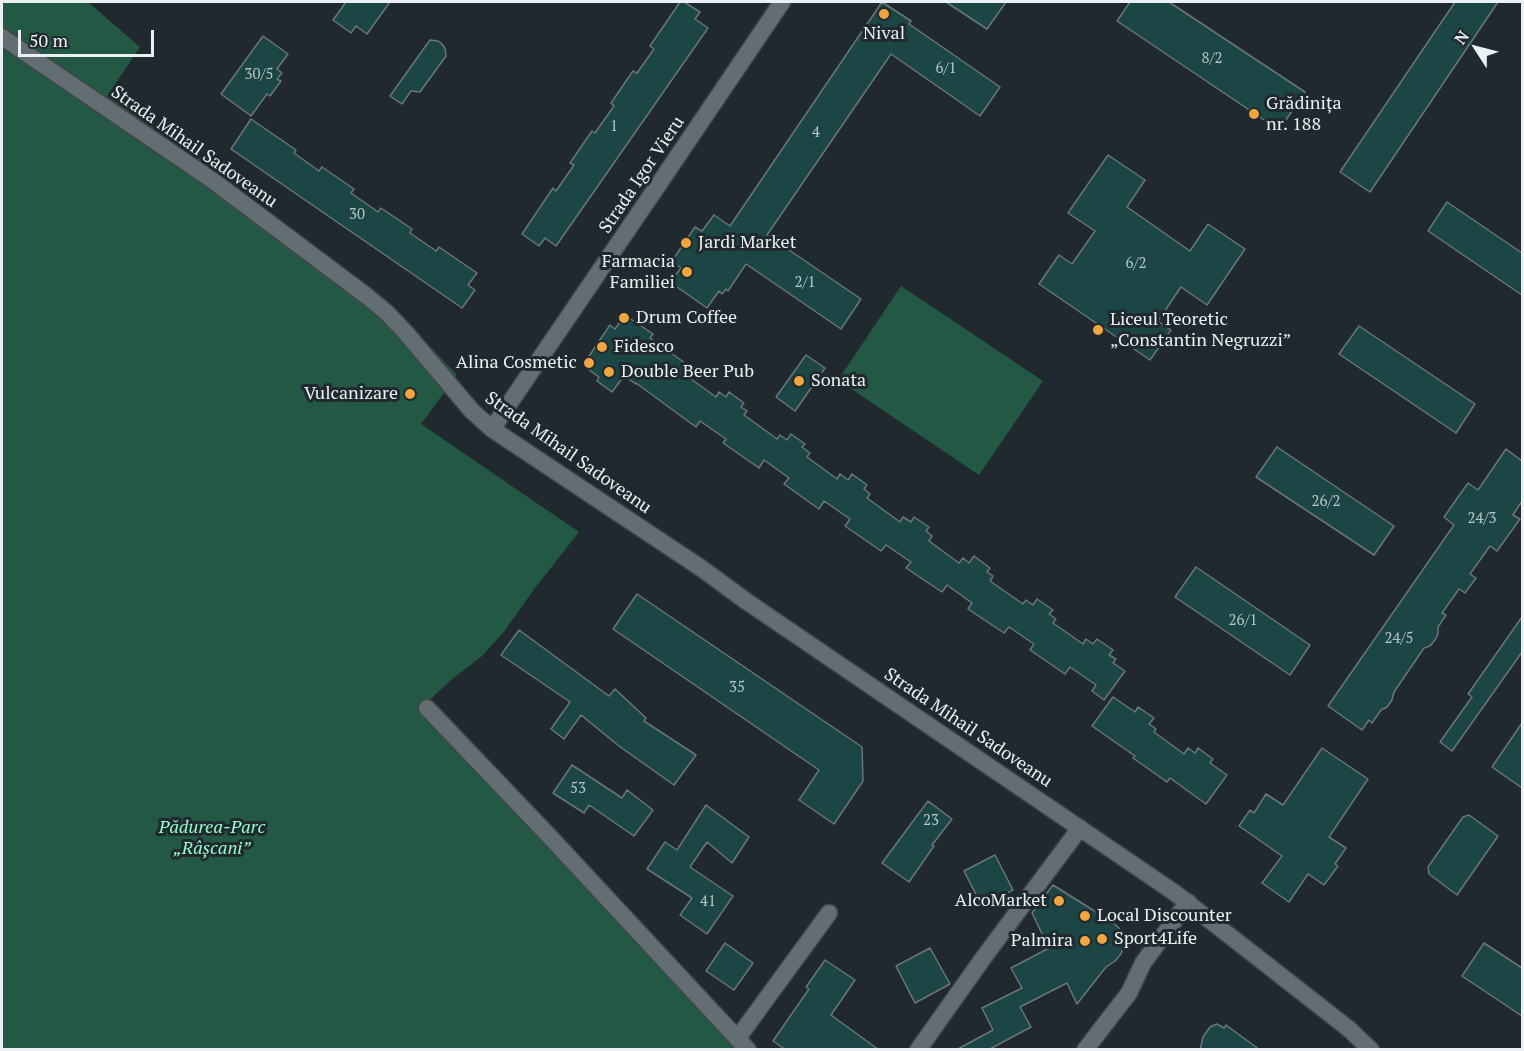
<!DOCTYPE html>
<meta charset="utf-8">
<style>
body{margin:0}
#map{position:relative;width:1524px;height:1051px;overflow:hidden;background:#20292d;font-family:"PT Serif",serif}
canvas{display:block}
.frame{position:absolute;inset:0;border:3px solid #eaf0f3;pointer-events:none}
.north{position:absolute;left:1446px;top:18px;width:60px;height:60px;-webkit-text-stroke:4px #20292d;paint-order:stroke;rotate:306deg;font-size:16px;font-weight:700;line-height:24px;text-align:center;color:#eaf0f3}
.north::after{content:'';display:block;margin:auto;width:21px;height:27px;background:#eaf0f3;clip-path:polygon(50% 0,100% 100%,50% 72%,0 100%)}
.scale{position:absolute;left:18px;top:30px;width:136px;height:27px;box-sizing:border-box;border:3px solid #eaf0f3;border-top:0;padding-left:8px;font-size:18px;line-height:21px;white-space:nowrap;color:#eaf0f3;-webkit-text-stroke:4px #20292d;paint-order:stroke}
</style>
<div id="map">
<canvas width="1524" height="1051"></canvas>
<div class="frame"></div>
<div class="north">N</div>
<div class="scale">50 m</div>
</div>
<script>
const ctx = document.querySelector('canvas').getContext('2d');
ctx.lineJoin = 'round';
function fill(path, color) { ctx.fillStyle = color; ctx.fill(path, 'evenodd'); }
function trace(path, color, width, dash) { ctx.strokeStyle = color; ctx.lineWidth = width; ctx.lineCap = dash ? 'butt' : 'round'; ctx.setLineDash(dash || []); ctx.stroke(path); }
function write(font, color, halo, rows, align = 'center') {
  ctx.font = font + ' "PT Serif",serif'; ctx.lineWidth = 6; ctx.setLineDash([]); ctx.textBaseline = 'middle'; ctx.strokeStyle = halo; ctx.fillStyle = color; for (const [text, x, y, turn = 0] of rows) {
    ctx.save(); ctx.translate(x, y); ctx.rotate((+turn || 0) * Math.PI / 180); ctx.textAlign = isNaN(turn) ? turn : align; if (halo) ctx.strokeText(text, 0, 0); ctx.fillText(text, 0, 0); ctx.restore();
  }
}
const green = new Path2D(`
 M2,2H88L140,47L107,96L209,165L207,167L391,305L457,375L421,424L579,532L535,588L503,633L482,656L452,679L420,709L642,949L737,1049L2,1050Z
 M901,286L1043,381L979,475L838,380Z`);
const building = new Path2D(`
 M346,2H390L367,34L356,26L351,33L333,20Z
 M680,2H684L700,12L695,19L708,28L556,246L545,238L539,246L522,234L553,188L556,191L574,165L570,163L592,131L595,133L614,106L611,103L633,71L637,73L654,49L650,46Z
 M882,2L911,21L909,24L1000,87L980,116L891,54L767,235L861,299L841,329L746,264L728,291L726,289L722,294L719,291L707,308L670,282L681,268L672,261L695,227L702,231L714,215L730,226Z
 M946,2H1006L987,29Z
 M1130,2H1169L1305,92L1279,130L1117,21Z
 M1455,2H1498L1370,192L1340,172Z
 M263,36L288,54L277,69L282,73L277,79L281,81L270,96L267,94L251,116L221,94Z
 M430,40L438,41L442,44L445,48L446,56L420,92L411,91L402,104L390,96Z
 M251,119L296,150L294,153L319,171L322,167L354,189L351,193L378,212L381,208L412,229L410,233L436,251L439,247L477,273L468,285L475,290L462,308L231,149Z
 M1108,155L1145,180L1127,207L1190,251L1208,224L1245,249L1207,305L1181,287L1158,321L1171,330L1150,360L1039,284L1059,255L1072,264L1095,231L1068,213Z
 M1447,202L1522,253V295L1428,231Z
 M625,315L653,334L650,338L685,363L682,367L686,370L684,374L716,397L719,392L726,397L729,392L744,403L741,407L747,411L744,415L777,439L780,435L787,440L791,434L805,444L802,447L810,453L807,457L837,479L840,474L848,480L852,474L867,485L864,489L870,494L867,498L900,522L903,517L911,522L914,517L929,527L926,531L932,536L929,541L959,563L963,558L969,563L974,556L990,568L987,572L993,576L990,581L1023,604L1026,600L1033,605L1037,599L1053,610L1049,614L1056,619L1053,623L1083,644L1086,639L1093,644L1097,639L1113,650L1109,655L1116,659L1113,663L1125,671L1104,700L1092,691L1096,685L1070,667L1065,674L1030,650L1034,644L1009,627L1004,633L968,609L972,603L947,585L942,592L906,568L911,562L886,545L881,551L845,526L850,519L824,501L819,509L784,484L789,478L764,460L759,468L723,443L726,439L700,421L696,427L636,383V384L624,376L612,392L597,381L599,377L588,369L587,359L610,325L615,329Z
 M1359,326L1475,404L1456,433L1339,354Z
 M806,355L825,368L795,411L776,397Z
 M1277,447L1394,526L1374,555L1256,477Z
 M1506,449L1522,461V501L1513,515L1520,519L1497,551L1490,546L1470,574L1476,578L1465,593L1459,589L1442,613L1446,615L1438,627V634L1435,640L1430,646L1424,648L1394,692L1392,700L1387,707L1381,710L1372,723L1369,720L1362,730L1328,706L1454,525L1444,517L1468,483L1478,490Z
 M1196,567L1310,645L1290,675L1175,597Z
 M637,594L862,747L863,781L834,824L799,800L819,770L613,629Z
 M1522,617V652L1452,751L1440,742L1472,697L1468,694Z
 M519,630L609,696L615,689L646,718L644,721L696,755L674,785L619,746L581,715L564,739L551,729L570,702L501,655Z
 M1113,697L1135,712L1138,707L1154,718L1149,724L1156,729L1154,732L1184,754L1188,748L1195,753L1198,748L1213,759L1210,763L1227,775L1206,804L1170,778L1167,782L1133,758L1135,756L1092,726Z
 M1522,723V788L1492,767Z
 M1322,748L1368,779L1329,837L1346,848L1335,864L1338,866L1324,885L1308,874L1289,902L1262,883L1282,856L1239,826L1250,810L1254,813L1266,794L1283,805Z
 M572,765L622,798L627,790L653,810L634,836L589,805L584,813L553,793Z
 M928,801L952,819L932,845L934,846L909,882L882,863Z
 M706,805L749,837L732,863L707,842L690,867L733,896L707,934L680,915L692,898L647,869L665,842L677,850Z
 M1469,815L1498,836L1457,895L1429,874L1428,867L1463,817Z
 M995,855L1013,890L982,906L964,871Z
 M1053,885L1112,922L1119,928L1123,936L1124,945L1121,954L1115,961L1106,967L1077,1004L1067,983L1020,1007L1031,1027L988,1050H956L993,1030L982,1008L1022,988L1011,968L1049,948L1032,913Z
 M725,943L753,963L734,990L706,971Z
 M1484,943L1522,968V1016L1462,976Z
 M930,948L950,984L915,1003L896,966Z
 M825,960L855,980L831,1015L879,1050H786L773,1041L809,989L806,987Z
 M1217,1024L1224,1028L1226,1025L1260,1050H1200L1203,1037L1210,1027Z`);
const minor = new Path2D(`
 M427,708L551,838L748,1050
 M737,1039L829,913
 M918,1050L984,957L1080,828
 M1085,1050L1129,993L1143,963L1188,902`);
const tertiary = new Path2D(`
 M2,37L212,180L368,297L387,313L406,333L472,411L492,429`);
const secondary = new Path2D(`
 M782,2L667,172L492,429L701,568L746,601L1175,893L1349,1029L1371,1050`);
const markers = [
 [884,14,6,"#f0a63f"],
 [1254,114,6,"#f0a63f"],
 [686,243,6,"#f0a63f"],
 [687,272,6,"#f0a63f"],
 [624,318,6,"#f0a63f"],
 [1098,330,6,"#f0a63f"],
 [602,347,6,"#f0a63f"],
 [589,363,6,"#f0a63f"],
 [609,372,6,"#f0a63f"],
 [799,381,6,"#f0a63f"],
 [410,394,6,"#f0a63f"],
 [1059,901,6,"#f0a63f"],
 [1085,916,6,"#f0a63f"],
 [1102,939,6,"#f0a63f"],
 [1085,941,6,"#f0a63f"]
];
const numberNames = [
 ["8/2",1212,59],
 ["6/1",946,69],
 ["30/5",259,75],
 ["1",614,127],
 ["4",816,133],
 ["30",357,215],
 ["6/2",1136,264],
 ["2/1",805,283],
 ["26/2",1326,502],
 ["24/3",1482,519],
 ["26/1",1243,621],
 ["24/5",1399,639],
 ["35",737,688],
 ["53",578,789],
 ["23",931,821],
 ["41",708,902]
];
const poiNames = [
 ["Nival",884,34,"center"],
 ["Grădinița",1266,104],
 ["nr. 188",1266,125],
 ["Jardi Market",698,243],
 ["Farmacia",675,262,"right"],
 ["Familiei",675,283,"right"],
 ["Drum Coffee",636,318],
 ["Liceul Teoretic",1110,320],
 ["„Constantin Negruzzi”",1110,341],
 ["Fidesco",614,347],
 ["Alina Cosmetic",577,363,"right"],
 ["Double Beer Pub",621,372],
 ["Sonata",811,381],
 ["Vulcanizare",398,394,"right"],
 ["AlcoMarket",1047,901,"right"],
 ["Local Discounter",1097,916],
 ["Sport4Life",1114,939],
 ["Palmira",1073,941,"right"]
];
const streetNames = [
 ["Strada Mihail Sadoveanu",194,147,35],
 ["Strada Igor Vieru",642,175,-56],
 ["Strada Mihail Sadoveanu",568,453,35],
 ["Strada Mihail Sadoveanu",968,728,34]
];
const parkNames = [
 ["Pădurea-Parc",212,828],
 ["„Râșcani”",212,849]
];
fill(green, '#235944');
fill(building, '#1c4546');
trace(building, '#6a7776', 1.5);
trace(minor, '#40474b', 19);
trace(tertiary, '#40474b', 19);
trace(secondary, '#40474b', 19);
trace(minor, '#636e72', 16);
trace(tertiary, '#636e72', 16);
trace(secondary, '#636e72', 16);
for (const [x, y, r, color] of markers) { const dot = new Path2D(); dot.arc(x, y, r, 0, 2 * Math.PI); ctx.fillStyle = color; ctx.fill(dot); trace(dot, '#20292d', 2); }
write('15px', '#b6c5c8', null, numberNames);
write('18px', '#eaf0f3', '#20292d', poiNames, 'left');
write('18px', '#eaf0f3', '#20292d', streetNames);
write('italic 18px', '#94fdd0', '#20292d', parkNames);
</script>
